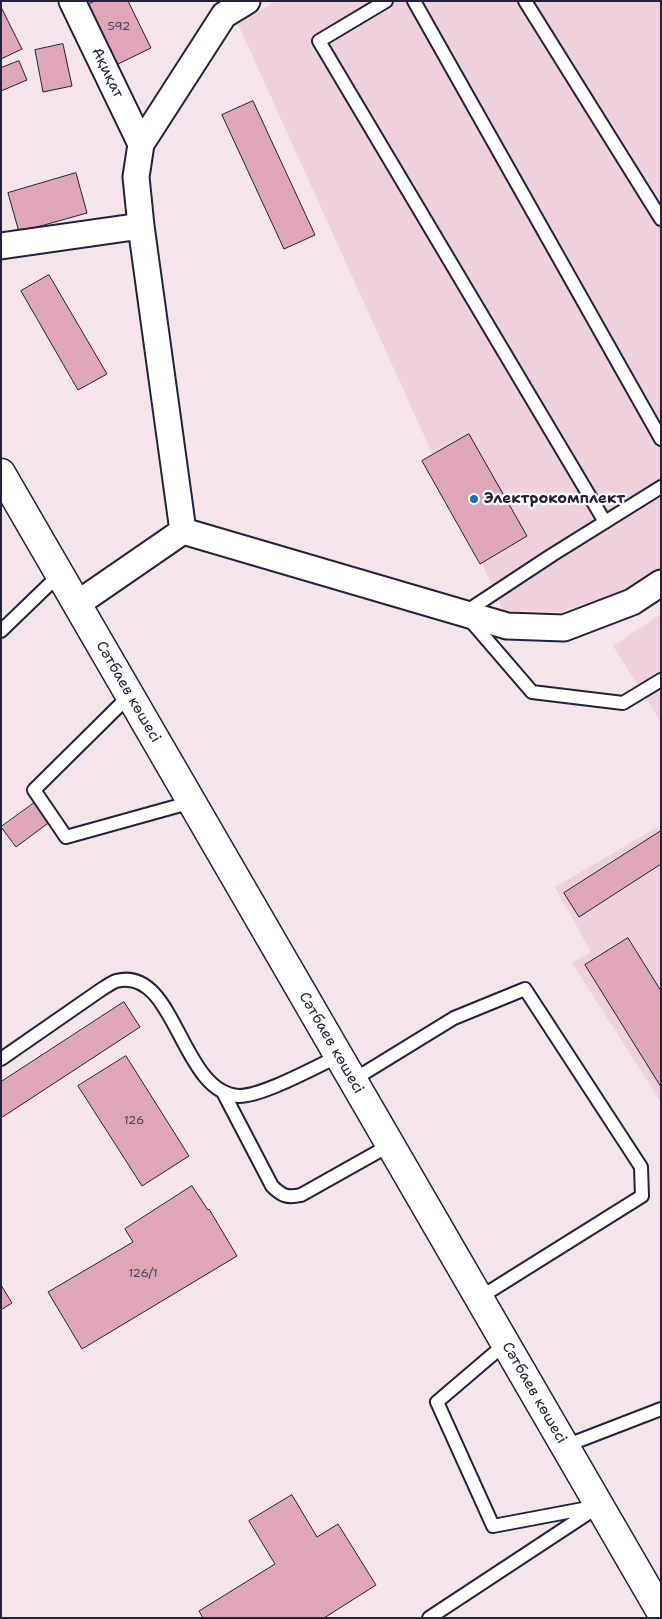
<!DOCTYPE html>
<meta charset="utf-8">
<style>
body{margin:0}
#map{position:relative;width:662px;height:1619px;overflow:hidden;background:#f5e4e9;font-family:"Shantell Sans",sans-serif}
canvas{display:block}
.frame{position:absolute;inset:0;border:2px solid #22223b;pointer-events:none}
</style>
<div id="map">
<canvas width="662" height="1619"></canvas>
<div class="frame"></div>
</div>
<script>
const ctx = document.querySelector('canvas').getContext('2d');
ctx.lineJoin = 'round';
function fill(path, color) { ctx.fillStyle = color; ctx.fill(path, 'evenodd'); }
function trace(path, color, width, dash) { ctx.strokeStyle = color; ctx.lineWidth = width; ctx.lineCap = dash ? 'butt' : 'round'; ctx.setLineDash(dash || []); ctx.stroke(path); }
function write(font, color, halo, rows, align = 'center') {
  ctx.font = font + ' "Shantell Sans",sans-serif'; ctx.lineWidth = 4.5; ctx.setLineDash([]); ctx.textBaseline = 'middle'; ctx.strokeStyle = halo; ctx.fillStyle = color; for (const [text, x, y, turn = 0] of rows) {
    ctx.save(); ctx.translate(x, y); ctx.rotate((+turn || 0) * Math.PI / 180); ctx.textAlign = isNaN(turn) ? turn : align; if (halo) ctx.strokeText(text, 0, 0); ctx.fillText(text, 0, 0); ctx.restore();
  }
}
const built = new Path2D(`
 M276,1H661V567L624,591L561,612L503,610L238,24Z
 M661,614V722L613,646Z
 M661,825V1102L572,963L591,952L555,887Z`);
const building = new Path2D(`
 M95,1H128L151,48L116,65L87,5Z
 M1,7L22,49L1,59Z
 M63,44L72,86L43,92L35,50Z
 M19,61L27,80L1,91V68Z
 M253,101L315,235L284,249L222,115Z
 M76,173L87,213L19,232L8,193Z
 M49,275L107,374L78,390L21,291Z
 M469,434L527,536L480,564L422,461Z
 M37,801L51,821L16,847L1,827Z
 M661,831V864L579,917L564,893Z
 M628,938L661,991V1087L585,965Z
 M124,1002L140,1027L1,1118V1082Z
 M126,1056L189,1156L142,1186L78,1086Z
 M192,1186L208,1210L209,1209L237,1256L82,1349L48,1292L133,1242L125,1229Z
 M1,1285L12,1303L1,1310Z
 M292,1495L317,1537L338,1524L376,1585L324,1618H203L199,1611L275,1564L249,1521Z`);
const service = new Path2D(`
 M386,1L319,41L605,522
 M414,1L661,439
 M525,1L661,219
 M661,487L552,555L464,613L532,692L623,703L661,680
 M1,631L60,574
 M130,695L34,790L66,837L192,802
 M1,1059L102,989C107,986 111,983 116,981C176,965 180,1093 239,1096C263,1096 315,1067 339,1056
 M353,1080L454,1018L525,989L641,1167L642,1196L479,1298
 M223,1092L272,1186C282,1196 287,1198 301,1195L390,1145
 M505,1344L437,1402L493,1526L599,1506
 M565,1446L661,1409
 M429,1618L593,1510`);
const minor = new Path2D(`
 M72,1L141,144
 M1,246L141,226
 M183,531L141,226L136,177L141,144L224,15L247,1
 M183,531L507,626L564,628L632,602L661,583
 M77,604L183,531`);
const secondary = new Path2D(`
 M1,473L661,1612`);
const markers = [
 [474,499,5,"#1f6fb2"]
];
const numberNames = [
 ["592",119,27],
 ["126",134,1121],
 ["126/1",143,1274]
];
const streetNames = [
 ["Ақиқат",107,73,64],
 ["Сәтбаев көшесі",128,692,60],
 ["Сәтбаев көшесі",331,1043,60],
 ["Сәтбаев көшесі",534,1393,60]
];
const poiNames = [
 ["Электрокомплект",484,499]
];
fill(built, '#eed1da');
fill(building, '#dfa6b7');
trace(building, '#22223b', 1);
trace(service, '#22223b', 16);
trace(minor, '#22223b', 29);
trace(secondary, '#22223b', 31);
trace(service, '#fff', 12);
trace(minor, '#fff', 25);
trace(secondary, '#fff', 28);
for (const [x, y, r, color] of markers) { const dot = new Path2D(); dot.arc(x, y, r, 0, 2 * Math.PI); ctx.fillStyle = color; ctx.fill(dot); trace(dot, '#fff', 2); }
write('12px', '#51435a', null, numberNames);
write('15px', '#22223b', '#fff', streetNames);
write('bold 15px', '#22223b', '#fff', poiNames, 'left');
</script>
